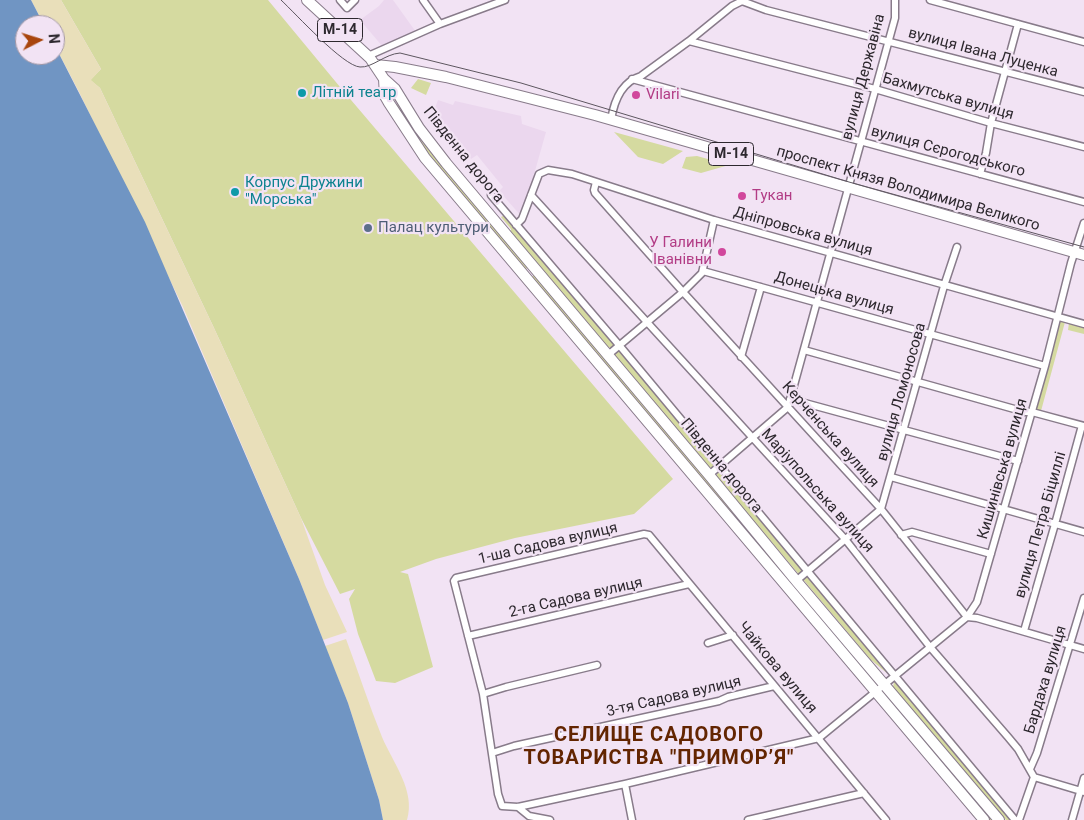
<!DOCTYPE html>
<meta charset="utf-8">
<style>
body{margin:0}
#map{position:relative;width:1084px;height:820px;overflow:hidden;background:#f2e3f4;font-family:Roboto,sans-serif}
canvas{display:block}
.north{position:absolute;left:15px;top:15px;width:50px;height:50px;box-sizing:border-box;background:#f2e3f4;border:1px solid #a398a5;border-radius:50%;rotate:85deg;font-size:14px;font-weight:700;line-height:20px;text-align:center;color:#2d282e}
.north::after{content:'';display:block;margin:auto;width:18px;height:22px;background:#a9460d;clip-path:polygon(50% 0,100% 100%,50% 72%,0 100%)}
</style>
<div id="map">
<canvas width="1084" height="820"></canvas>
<div class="north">N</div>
</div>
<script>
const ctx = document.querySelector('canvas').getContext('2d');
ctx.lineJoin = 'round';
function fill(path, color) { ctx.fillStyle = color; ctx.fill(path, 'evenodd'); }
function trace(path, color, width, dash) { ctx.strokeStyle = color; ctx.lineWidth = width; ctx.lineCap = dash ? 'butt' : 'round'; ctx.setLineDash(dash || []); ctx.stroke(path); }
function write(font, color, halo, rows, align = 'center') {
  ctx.font = font + ' Roboto,sans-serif'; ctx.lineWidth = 4.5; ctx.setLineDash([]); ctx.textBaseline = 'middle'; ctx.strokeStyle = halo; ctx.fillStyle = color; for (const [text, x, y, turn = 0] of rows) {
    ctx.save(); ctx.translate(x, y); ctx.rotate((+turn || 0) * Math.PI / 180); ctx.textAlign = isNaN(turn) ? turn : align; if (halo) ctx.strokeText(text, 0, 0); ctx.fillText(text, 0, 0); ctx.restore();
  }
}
const built = new Path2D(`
 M384,0H393L416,32L383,47L360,20L379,6Z
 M438,100L453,105L455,101L521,116L522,124L546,132L522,217L500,192V190L503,187L477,155L471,159L467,154L456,153L434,125L431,119Z`);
const green = new Path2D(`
 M61,0H268L340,87L673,479L634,514L515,538L436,559L400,572L408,574L433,667L395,683L376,681L358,634L349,599L355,589L340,594L301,518L214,328L100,88L90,80L101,69Z
 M418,79L431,83L426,95L411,88Z
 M397,104L418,137L528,267L526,269L423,148L396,105Z
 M614,132L683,151L663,164L638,157Z
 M697,156L729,165L701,173L682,168L686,157Z
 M505,215L615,342L612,348L608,347L511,232V229L501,217Z
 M534,275L874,679L871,681L532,277Z
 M1060,321L1065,322L1041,411L1035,410Z
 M1069,323L1084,327V334L1068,330Z
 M620,349L716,465L710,468L615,356L616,350Z
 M719,471H721L890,673L888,674L870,659L716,476Z
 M894,682H896L1013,820H1006L893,687Z
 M887,695L993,820H988L884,697Z`);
const sand = new Path2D(`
 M31,0H61L101,69L91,80L100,88L214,328L301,518L325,585L347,632L323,640L299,579L183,307L79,92L55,46V25H44Z
 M346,639C358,671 369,705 382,737C393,763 416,791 407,820H383L379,800L348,703L325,646Z`);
const water = new Path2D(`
 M0,0H31L44,25H25V55H55V46L145,222L299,579L348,703L379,800L383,820H0Z`);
const street = new Path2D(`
 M340,0L347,8L355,0
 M423,0L440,24
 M930,0L1084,42
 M689,41L875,89L991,123L1084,147
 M368,56L440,24L505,0
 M632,79L1084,202
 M611,120C614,101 621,82 641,76L689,41L732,6L742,1L766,10L1084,92
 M980,174L986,153L991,123L1018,24
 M596,182L594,190L595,193L683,292L881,509L967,617L977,618L1084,649
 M491,195L619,345L1015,820
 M531,195L845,539L930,647L1008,737L1018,749L1034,777L1084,792
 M516,225L522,219L539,174L548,170L572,174L714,220L1084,324
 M703,271L1045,366
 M804,350L1025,412H1032L1084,426
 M608,355L683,292L702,273L714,220
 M741,357L761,287
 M790,399L1018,461
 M709,475L788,407L895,18V0
 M891,477L1084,532
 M901,535L912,532L991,554
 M796,581L881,509L944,286L957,247
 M1024,631L1055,524L1081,429L1083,426
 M468,636L689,584
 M708,643L733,635
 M483,694L506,687L597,665
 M492,753L514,746L719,701L728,697L774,686
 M1030,769L1037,753L1084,598
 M625,784L632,820
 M518,807L529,816L550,820
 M748,820L864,793
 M886,820L649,535L644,534L456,578L454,581L483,694L498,794L502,806L518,807L625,784L819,738L967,617L977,602L1045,366L1071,263L1084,223
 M1019,820L1034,777
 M1072,820L1084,778`);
const primary = new Path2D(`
 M307,0L370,58L384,79L395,89L419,128L446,163L709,475L798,583L999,820
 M376,65L395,67L446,77L595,115L1084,255
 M384,79L385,96L389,103L425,158L984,820`);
const tram = new Path2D(`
 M281,0C296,14 343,66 360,67C372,68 385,54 400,53L521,83L849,182L1084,247`);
const markers = [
 [302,93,5,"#0f9aa8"],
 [636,95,5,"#d1479c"],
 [235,192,5,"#0f9aa8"],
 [742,196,5,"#d1479c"],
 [368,228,5,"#5c6f8a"],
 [722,252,5,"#d1479c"]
];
const shields = [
 [340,30,45],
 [731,154,45]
];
const shieldNames = [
 ["М-14",340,30],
 ["М-14",731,154]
];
const streetNames = [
 ["вулиця Івана Луценка",983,53,15],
 ["вулиця Державіна",864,77,-75],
 ["Бахмутська вулиця",948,97,16],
 ["вулиця Сєрогодського",948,152,15],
 ["Південна дорога",463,155,51],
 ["проспект Князя Володимира Великого",908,189,16],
 ["Дніпровська вулиця",803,232,16],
 ["Донецька вулиця",834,294,16],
 ["вулиця Ломоносова",902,392,-74],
 ["Керченська вулиця",830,435,48],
 ["Південна дорога",721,466,50],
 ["Кишинівська вулиця",1003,469,-74],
 ["Маріупольська вулиця",817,491,48],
 ["вулиця Петра Біциллі",1041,525,-74],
 ["1-ша Садова вулиця",548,544,-13],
 ["2-га Садова вулиця",576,598,-13],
 ["Чайкова вулиця",777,668,50],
 ["Бардаха вулиця",1046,680,-73],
 ["3-тя Садова вулиця",674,697,-13]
];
const cultureNames = [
 ["Літній театр",312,93],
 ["Корпус Дружини",245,183],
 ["\"Морська\"",245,200]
];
const hotelNames = [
 ["Vilari",646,95],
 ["Тукан",752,196],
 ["У Галини",712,243,"right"],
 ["Іванівни",712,260,"right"]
];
const serviceNames = [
 ["Палац культури",378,228]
];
const districtNames = [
 ["СЕЛИЩЕ САДОВОГО",659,736],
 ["ТОВАРИСТВА \"ПРИМОР’Я\"",659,759]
];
fill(built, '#ebd7ee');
fill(green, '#d5daa0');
fill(sand, '#e9dfba');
fill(water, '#7095c3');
trace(street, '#887b8a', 9);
trace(primary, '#887b8a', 12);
trace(street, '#fff', 6);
trace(primary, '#fff', 10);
trace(tram, '#5d565f', 1);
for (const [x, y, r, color] of markers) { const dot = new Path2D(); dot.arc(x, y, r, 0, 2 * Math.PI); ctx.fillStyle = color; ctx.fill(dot); trace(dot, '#f2e3f4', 2); }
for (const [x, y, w] of shields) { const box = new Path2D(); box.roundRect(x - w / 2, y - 11.5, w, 23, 4); ctx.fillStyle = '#f2e3f4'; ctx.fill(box); trace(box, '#2d282e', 1); }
write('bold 14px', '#2d282e', null, shieldNames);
write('15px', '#2d282e', '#f2e3f4', streetNames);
write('15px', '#0d838f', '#f2e3f4', cultureNames, 'left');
write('15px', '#b23c85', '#f2e3f4', hotelNames, 'left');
write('15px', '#4e5e75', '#f2e3f4', serviceNames, 'left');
ctx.letterSpacing = '1px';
write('bold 20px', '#632501', '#f2e3f4', districtNames);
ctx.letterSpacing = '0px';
</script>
